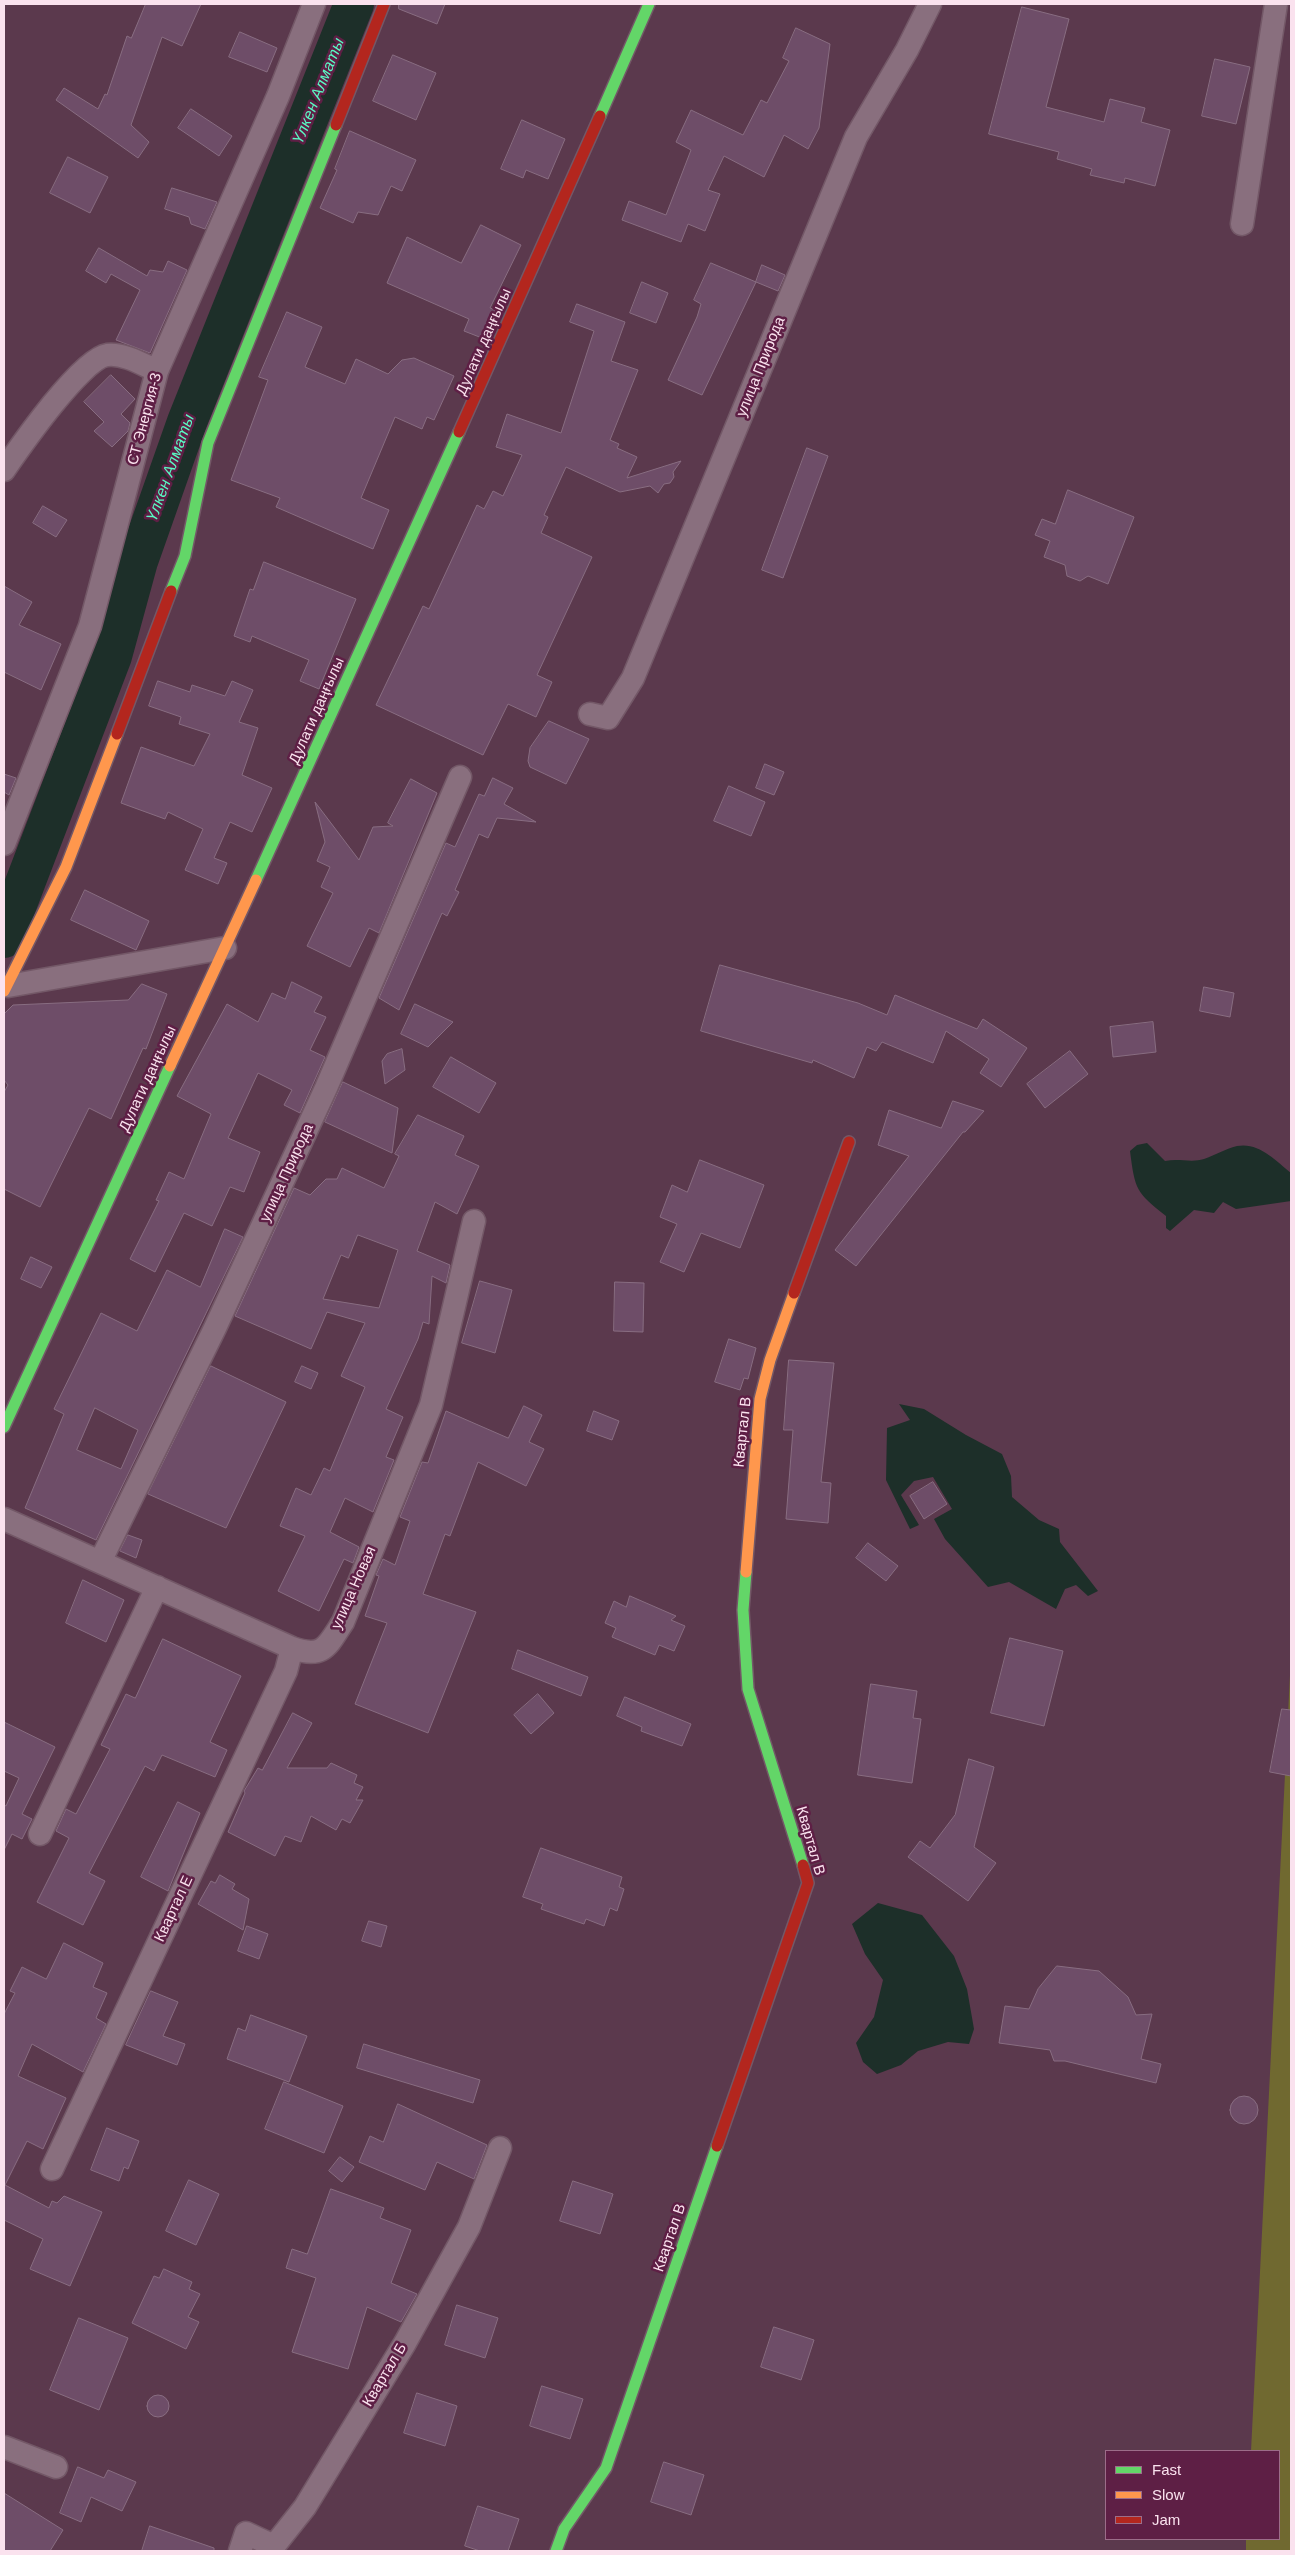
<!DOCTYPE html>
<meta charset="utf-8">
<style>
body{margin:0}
#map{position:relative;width:1295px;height:2555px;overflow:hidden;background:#5b394d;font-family:Arial,sans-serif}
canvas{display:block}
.frame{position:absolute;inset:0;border:5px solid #fae2ee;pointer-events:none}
.legend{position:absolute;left:1105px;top:2450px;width:175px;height:90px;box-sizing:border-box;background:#5e1f45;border:1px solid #9c6d89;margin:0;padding:6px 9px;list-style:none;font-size:15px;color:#fae2ee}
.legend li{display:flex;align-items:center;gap:10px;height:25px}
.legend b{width:25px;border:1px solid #9c6d89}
</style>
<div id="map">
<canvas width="1295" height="2555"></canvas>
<div class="frame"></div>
<ul class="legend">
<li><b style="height:6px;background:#63d668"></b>Fast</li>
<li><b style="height:6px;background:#ff974d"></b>Slow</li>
<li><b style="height:6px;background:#b3261e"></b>Jam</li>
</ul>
</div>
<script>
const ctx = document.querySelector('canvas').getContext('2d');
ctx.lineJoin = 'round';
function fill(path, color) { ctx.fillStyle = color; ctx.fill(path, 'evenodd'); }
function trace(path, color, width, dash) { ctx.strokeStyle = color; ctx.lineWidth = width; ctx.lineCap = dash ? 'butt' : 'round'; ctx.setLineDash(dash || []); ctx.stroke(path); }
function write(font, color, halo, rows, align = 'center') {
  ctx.font = font + ' Arial,sans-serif'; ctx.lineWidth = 5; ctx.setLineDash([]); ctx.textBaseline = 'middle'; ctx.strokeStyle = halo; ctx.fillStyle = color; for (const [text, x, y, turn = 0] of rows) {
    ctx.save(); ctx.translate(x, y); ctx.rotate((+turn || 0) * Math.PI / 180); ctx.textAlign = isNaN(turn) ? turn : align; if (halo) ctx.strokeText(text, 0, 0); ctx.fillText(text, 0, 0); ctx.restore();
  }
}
const green = new Path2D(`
 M1291,1655V2551H1246V2539H1279V2451H1251Z`);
const water = new Path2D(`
 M1147,1143L1165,1161C1179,1158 1191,1163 1204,1159C1215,1155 1225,1149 1237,1146C1259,1142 1275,1160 1291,1173V1201L1236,1209L1223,1202L1214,1213L1194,1210L1170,1231L1166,1228V1216C1136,1192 1135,1190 1130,1151L1137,1145Z
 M899,1404L924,1409L966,1435L1002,1454L1011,1476L1012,1497L1039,1520L1059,1529L1060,1542L1098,1591L1088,1596L1076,1585L1065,1589L1056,1609L1009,1582L988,1587L945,1539L934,1519L952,1509L933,1477L914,1481L901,1495L919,1525L910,1529L886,1480L887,1428L910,1420Z
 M878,1903L922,1915L954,1956L967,1989L974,2029L969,2044L948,2042L918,2051L901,2065L877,2074L863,2062L856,2043L874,2017L883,1980L865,1954L852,1924Z`);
const river = new Path2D(`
 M4,938L112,656L138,561L187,422L354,4`);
const building = new Path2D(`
 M146,4H201L182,46L162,37L131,125L149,142L138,158L56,100L64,88L98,109L105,94L107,95L127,36L131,38Z
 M399,4H445L437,24L399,9Z
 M1022,7L1069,19L1046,107L1104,122L1110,99L1145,108L1141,122L1170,130L1155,186L1125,178L1124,183L1090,175L1092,169L1057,159L1059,152L989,134Z
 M796,28L830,44L819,128L808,149L784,135L764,177L724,156L708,190L720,194L705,231L688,224L681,242L622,220L629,201L666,215L691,150L676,142L691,110L743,135L761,100L767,103L789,61L783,58Z
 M240,32L277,48L267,72L229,57Z
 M393,55L436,73L416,120L373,101Z
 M1215,59L1250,67L1236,124L1202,116Z
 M191,109L232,136L219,156L178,128Z
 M522,120L565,139L548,179L526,170L523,178L501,169Z
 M350,131L416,160L402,191L391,186L378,215L358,212L353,223L320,208L337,170L335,169Z
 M68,157L108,177L90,213L50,193Z
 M172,188L217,202L205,229L191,224L189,217L165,209Z
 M481,225L521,245L490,308L495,310L482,338L464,331L469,319L387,283L407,237L461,263Z
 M99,248L147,276L150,270L163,272L168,261L187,270L150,353L116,340L140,290L111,274L106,283L86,271Z
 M711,263L756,282L702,395L668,380L697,317L701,304L694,300Z
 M762,265L785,275L778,291L756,282Z
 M642,282L668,293L656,323L630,313Z
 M577,304L625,322L611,361L638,370L610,440L619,444L617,448L637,457L627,478L681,461L673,472L674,477L670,483L664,484L658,493L650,486L620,492L566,467L544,515L548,517L541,533L592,557L537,675L552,682L536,717L508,704L483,755L376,705L423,606L429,609L477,505L484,509L493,491L503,496L522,455L496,447L507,414L561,433L594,331L570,322Z
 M287,312L322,327L305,367L345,384L356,359L388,374L402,360L414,358L454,376L434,420L427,417L422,429L395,417L361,498L389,510L373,549L276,507L280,498L231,480L268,380L259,377Z
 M111,375L135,399L121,414L130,423L128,431L112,447L94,431L104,422L84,402Z
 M807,448L828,456L783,578L762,570Z
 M1068,490L1134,517L1108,584L1088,576L1080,581L1067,576L1065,565L1044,557L1050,541L1035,535L1042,519L1055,524Z
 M43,506L67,520L56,537L33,523Z
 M264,562L356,599L319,689L300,681L309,660L252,636L250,642L234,636L250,589L253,590Z
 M4,586L32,602L19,625L61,644L41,690L4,672Z
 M158,681L190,692L192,685L225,696L232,681L253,690L239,722L258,728L242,775L272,788L252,832L230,822L214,858L227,863L218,884L185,870L203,829L168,812L165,819L121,803L141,747L194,766L210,734L179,724L181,717L149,706Z
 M549,721L589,739L566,784L530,767L528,761L530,748Z
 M765,764L784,772L774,795L756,788Z
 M4,774L16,778L9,795L4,792Z
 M493,778L513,788L504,804L536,822L497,818L488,838L479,834L455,890L459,892L447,916L442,913L399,1010L379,998L446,843L455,847L479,794L484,796Z
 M411,779L437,793L379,933L369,928L350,967L307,946L333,893L321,887L330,867L317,861L325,842L315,802L359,860L373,827L393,826L388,823Z
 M729,786L765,802L751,836L714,821Z
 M85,890L149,921L136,950L71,920Z
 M720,965L858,1003L887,1015L895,995L977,1029L983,1019L1027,1048L1001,1087L980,1073L989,1059L946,1031L933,1063L882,1042L876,1051L867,1047L854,1078L813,1060L812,1063L701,1031Z
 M292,982L322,997L314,1012L326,1017L310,1050L325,1057L300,1113L284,1105L292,1090L258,1073L228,1138L260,1152L244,1192L230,1187L212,1226L184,1213L155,1272L130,1259L159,1201L156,1200L169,1172L184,1179L211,1114L177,1096L227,1004L258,1022L272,993L285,999Z
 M142,984L167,994L146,1049L143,1048L111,1119L89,1108L40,1207L4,1189V1092L8,1085L4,1080V1014L13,1005L128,1000Z
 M1204,987L1234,993L1230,1017L1200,1011Z
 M415,1004L453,1022L428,1047L401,1034Z
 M1153,1022L1156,1052L1113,1057L1110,1027Z
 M402,1049L405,1070L385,1084L382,1061L387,1054Z
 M1070,1051L1088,1074L1045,1108L1027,1084Z
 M451,1057L496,1083L479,1113L433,1087Z
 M343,1082L398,1108L392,1153L325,1122Z
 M953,1101L984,1111L965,1132H963L856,1266L835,1250L909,1156L878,1145L889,1110L941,1128Z
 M418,1115L464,1136L455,1155L479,1166L457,1214L435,1202L417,1251L450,1265L446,1283L432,1276L429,1324L423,1322L418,1339L386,1409L403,1417L386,1457L394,1460L373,1512L345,1498L330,1532L359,1547L353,1563L344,1559L319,1611L278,1591L305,1536L280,1526L296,1488L311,1495L324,1468L330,1471L365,1387L341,1376L365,1323L327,1312L311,1349L235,1316L294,1188L310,1195L326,1179H337L342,1168L384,1188L399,1156L395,1154ZM358,1235L398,1250L379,1308L323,1299L341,1255L348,1258Z
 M700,1160L764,1185L740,1248L701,1233L684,1272L660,1262L677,1224L660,1217L672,1185L687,1192Z
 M225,1229L243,1237L96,1540L25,1508L64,1414L54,1409L101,1313L137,1331L167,1270L200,1287ZM95,1408L138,1430L121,1469L77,1450Z
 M31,1257L52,1267L41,1288L21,1279Z
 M480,1281L512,1290L495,1353L462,1343Z
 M615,1282L644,1283L643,1332L614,1331Z
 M729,1339L756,1348L748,1379L744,1378L740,1390L715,1382Z
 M789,1360L834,1363L821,1482L831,1483L828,1523L786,1519L793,1430H784Z
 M211,1366L286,1402L226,1528L148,1494Z
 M302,1366L318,1373L311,1389L295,1382Z
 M524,1406L542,1415L529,1442L544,1449L526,1486L478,1462L450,1536L445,1534L423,1594L476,1612L428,1733L355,1704L387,1623L365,1616L379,1576L376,1575L383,1559L395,1565L410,1521L400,1517L422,1462L428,1463L446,1411L508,1438Z
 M594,1411L619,1421L612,1440L587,1431Z
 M933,1482L947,1504L924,1519L910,1496Z
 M128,1535L142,1540L136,1558L120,1551Z
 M868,1543L898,1566L886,1581L856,1558Z
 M83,1580L124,1600L106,1642L66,1623Z
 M630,1596L676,1616L671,1620L685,1626L674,1651L659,1645L655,1655L612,1637L616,1628L605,1623L614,1601L626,1607Z
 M1010,1638L1063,1651L1044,1726L991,1713Z
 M163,1639L241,1676L210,1742L227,1750L215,1777L162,1755L154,1771L145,1766L89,1873L105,1881L83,1925L37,1902L69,1838L56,1831L66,1809L76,1814L110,1749L101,1745L126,1694L135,1698Z
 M518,1650L588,1677L581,1696L512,1669Z
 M871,1684L917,1691L913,1718L921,1719L912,1783L858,1775Z
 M538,1694L554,1713L531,1734L514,1715Z
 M625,1697L691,1724L682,1746L641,1731L642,1727L617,1716Z
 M1282,1709L1291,1710V1776L1270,1772Z
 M293,1713L312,1723L287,1768H327L331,1763L357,1775L354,1783L363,1787L356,1800H363L350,1823L342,1819L336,1830L311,1816L301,1842L285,1836L275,1856L228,1832L245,1793L244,1791L258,1768L262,1770Z
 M4,1722L55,1747L22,1814L32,1819L22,1839L12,1834L4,1850V1805L6,1806L19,1778L4,1771Z
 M969,1759L994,1767L974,1847L996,1863L968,1901L908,1857L920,1841L930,1848L955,1815Z
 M178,1802L200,1813L168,1891L141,1877Z
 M541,1848L622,1877L619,1887L624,1889L617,1911L610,1908L604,1926L586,1919L584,1924L541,1909L543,1904L523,1897Z
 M220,1875L235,1884L232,1889L249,1899L243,1930L198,1904L211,1881L215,1883Z
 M369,1921L387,1926L381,1947L362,1941Z
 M247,1926L268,1934L259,1959L238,1951Z
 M64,1943L103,1963L93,1987L107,1993L96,2018L106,2024L83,2072L32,2044L18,2076L66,2098L43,2149L27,2141L5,2185L49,2208L52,2201L57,2203L64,2196L102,2212L70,2286L30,2269L43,2239L4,2220V2014L15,1993L10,1991L22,1967L46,1979Z
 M1057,1966L1099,1971L1128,1997L1136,2015L1152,2014L1141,2059L1161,2064L1156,2083L1065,2061H1054L1050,2050L999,2043L1005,2006L1029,2009L1038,1989Z
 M151,1991L178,2002L163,2036L185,2044L177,2065L126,2045Z
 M251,2015L307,2036L289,2082L227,2059L238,2028L245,2031Z
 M364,2044L480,2080L473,2103L357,2068Z
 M284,2082L343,2106L324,2153L265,2129Z
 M1230 2110a14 14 0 1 1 28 0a14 14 0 1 1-28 0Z
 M398,2104L487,2145L474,2179L437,2162L425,2190L359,2162L370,2136L383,2142Z
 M107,2128L139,2141L128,2169L124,2167L119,2181L91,2170Z
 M340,2157L354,2167L342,2182L329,2171Z
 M189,2180L219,2194L196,2245L166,2231Z
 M573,2181L613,2194L600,2234L560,2221Z
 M331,2189L384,2208L380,2218L411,2230L391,2283L417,2294L401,2322L367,2307L348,2369L292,2352L316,2278L286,2268L292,2249L307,2254Z
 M164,2269L192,2282L189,2289L200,2294L188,2317L199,2322L186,2349L132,2323L154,2276L159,2278Z
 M457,2305L498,2318L485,2358L445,2345Z
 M79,2318L128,2338L99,2410L50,2390Z
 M774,2327L814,2340L801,2380L761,2367Z
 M542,2386L583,2399L570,2439L530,2426Z
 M417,2393L457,2406L445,2446L404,2433Z
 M147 2406a11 11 0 1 1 22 0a11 11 0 1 1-22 0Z
 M664,2462L704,2475L691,2515L651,2502Z
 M78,2467L104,2478L108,2470L136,2482L122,2511L91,2497L81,2522L60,2513Z
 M4,2493L63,2530L50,2551H4Z
 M478,2506L519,2519L508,2551H480L465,2546Z
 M150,2526L214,2548V2551H142Z`);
const street = new Path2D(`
 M1242,224L1276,4
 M4,470C20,447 81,359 107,355C124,353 142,364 157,371
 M590,714L608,718L633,678L856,137L907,50L930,4
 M4,844L90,626L157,371L278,96L314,4
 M8,986L225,948
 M4,1519L292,1648C324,1659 327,1646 343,1622L431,1405L474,1221
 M100,1562L215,1328L326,1088L460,777
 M40,1834L157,1587
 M52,2169L286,1671L292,1648
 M4,2447L56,2467
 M240,2551L246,2533L274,2546L305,2507L405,2343L469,2227L500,2148`);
const fast = new Path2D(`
 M600,116L649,4
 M171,591L185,556L208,443L336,125
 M256,880L459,432
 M4,1427L170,1066
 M746,1572L743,1610L748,1689L803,1865
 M556,2551L564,2529L606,2468L717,2146`);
const slow = new Path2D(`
 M4,991L66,867L117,734
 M170,1066L256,880
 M746,1572L760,1399L770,1360L794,1293`);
const jam = new Path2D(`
 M336,125L384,4
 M459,432L600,116
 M117,734L171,591
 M794,1293L849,1142
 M717,2146L808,1883L803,1865`);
const streetNames = [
 ["Дулати даңғылы",484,342,-66],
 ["улица Природа",761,367,-68],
 ["СТ Энергия-3",145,419,-75],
 ["Дулати даңғылы",317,711,-66],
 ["Дулати даңғылы",148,1079,-65],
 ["улица Природа",287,1173,-65],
 ["Квартал В",743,1432,-84],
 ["улица Новая",354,1588,-66],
 ["Квартал В",810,1841,74],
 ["Квартал Е",174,1909,-65],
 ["Квартал В",670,2238,-71],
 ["Квартал Б",385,2375,-59]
];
const waterNames = [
 ["Үлкен Алматы",319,91,-68],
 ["Үлкен Алматы",171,468,-70]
];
fill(green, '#706930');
fill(water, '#1d2f29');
trace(river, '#1d2f29', 40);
fill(building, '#6e4d68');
trace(building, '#886d81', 1);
trace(street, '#735867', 25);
trace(fast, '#735867', 14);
trace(slow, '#735867', 14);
trace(jam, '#735867', 14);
trace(street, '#896f7e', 22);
trace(fast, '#63d668', 11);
trace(slow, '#ff974d', 11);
trace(jam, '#b3261e', 11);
write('15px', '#fae2ee', '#5e1f45', streetNames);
write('italic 16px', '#59fbc4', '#5e1f45', waterNames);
</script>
